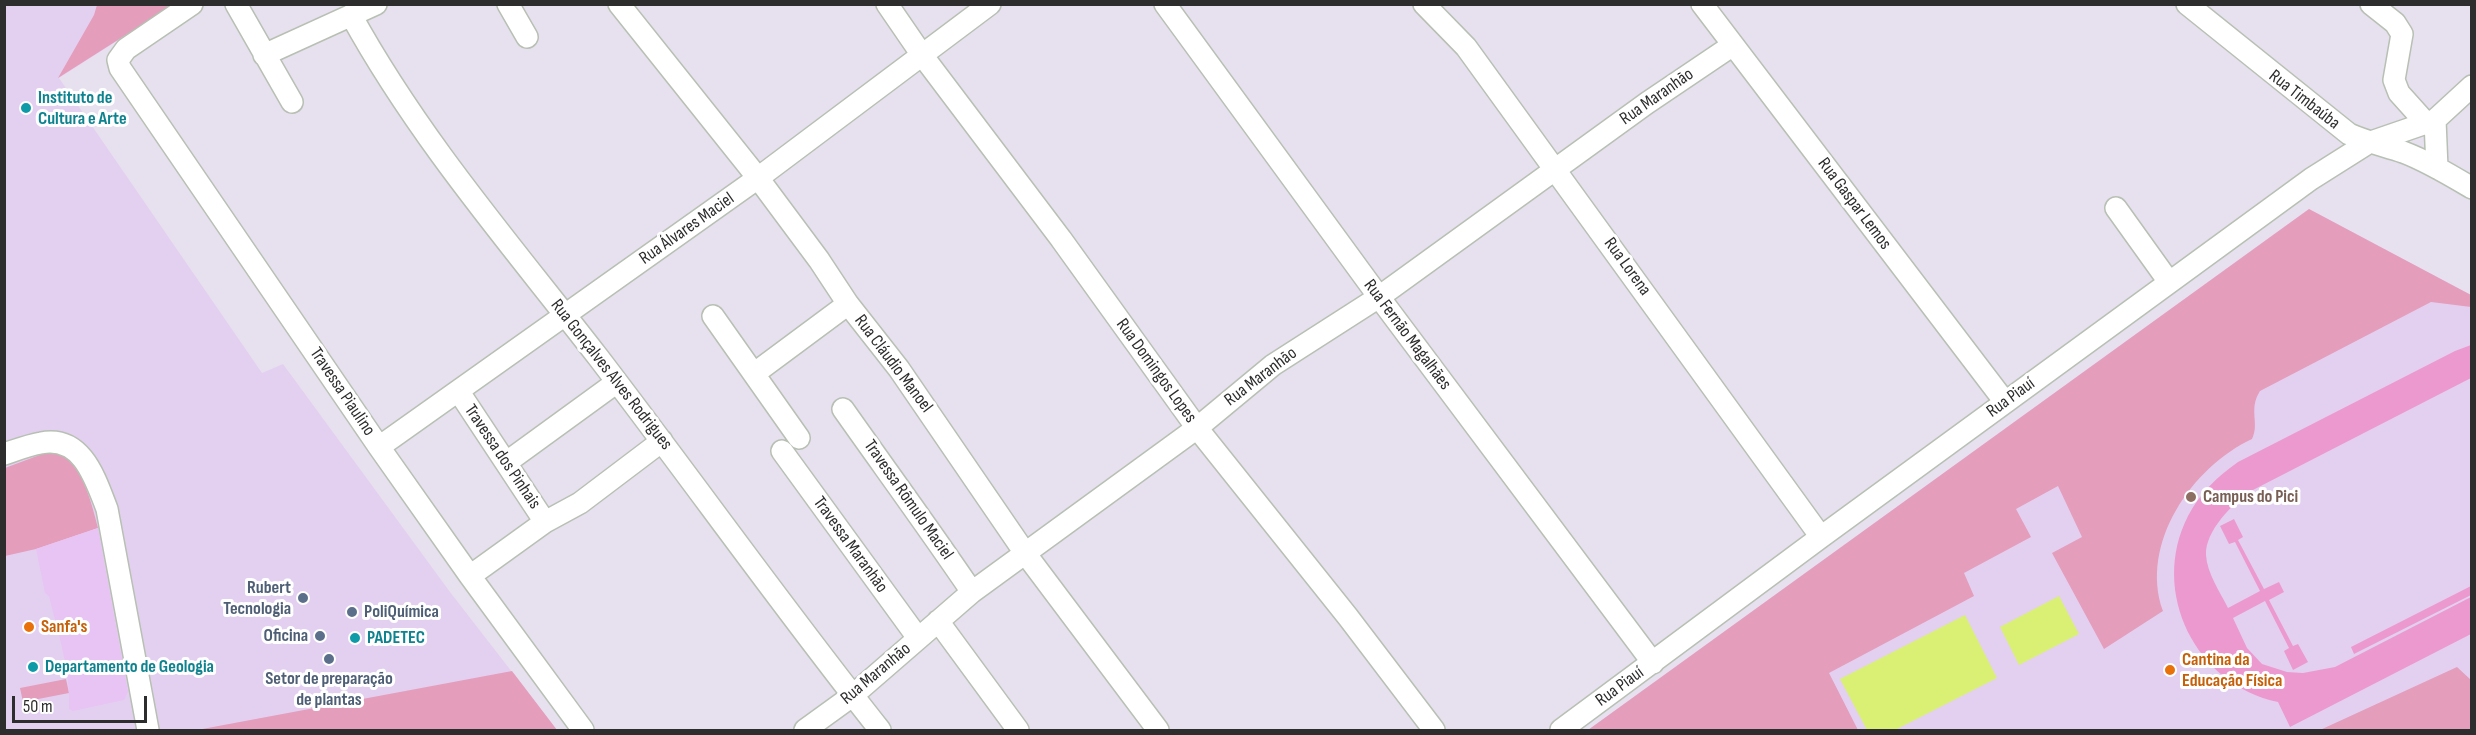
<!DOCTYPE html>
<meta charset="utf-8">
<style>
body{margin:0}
#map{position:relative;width:2476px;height:735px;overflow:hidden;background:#e7e0ef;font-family:"Sofia Sans Condensed",sans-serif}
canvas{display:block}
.frame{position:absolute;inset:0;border:6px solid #2d2d2d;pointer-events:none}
.scale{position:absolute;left:12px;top:696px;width:135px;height:27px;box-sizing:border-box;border:3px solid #2d2d2d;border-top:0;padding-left:8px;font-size:18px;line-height:21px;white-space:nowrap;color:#2d2d2d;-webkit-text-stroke:4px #fff;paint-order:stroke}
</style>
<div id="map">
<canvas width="2476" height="735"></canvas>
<div class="frame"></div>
<div class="scale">50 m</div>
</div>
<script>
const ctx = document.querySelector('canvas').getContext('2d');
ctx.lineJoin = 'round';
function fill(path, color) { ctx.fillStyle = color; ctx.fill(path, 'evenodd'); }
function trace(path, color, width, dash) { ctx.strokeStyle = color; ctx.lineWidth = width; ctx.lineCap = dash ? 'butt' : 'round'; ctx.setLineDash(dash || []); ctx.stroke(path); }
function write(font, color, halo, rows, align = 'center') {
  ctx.font = font + ' "Sofia Sans Condensed",sans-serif'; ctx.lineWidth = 6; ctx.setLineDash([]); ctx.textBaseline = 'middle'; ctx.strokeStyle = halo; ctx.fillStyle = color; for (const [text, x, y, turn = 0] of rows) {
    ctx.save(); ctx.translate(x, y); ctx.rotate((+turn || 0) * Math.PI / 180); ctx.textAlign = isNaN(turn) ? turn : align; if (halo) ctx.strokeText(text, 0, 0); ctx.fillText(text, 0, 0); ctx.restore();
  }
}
const education = new Path2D(`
 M4,5H173L59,78L262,373L283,364L450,592L557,730H5Z
 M2309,209L2471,295V730H1588Z`);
const green = new Path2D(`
 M97,5H173L58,78L94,15Z
 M2309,209L2471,295V307L2431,302L2260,391C2248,410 2260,423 2252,439C2192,467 2139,544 2163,611L2104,649L2052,553L2082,537L2058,486L2016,509L2031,537L1964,573L1974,596L1829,673L1858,730H1588Z
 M53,450C82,461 91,501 98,528L36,549L5,556V468Z
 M2457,667L2471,680V730H2320Z
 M512,671L557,730H197Z
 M66,679L69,693L23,702L20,688Z`);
const sand = new Path2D(`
 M98,528L128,692L124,700L73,711L69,709C71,672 58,633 49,596L45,593L36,549Z`);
const pitch = new Path2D(`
 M2471,345V378L2251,491C2233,503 2205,531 2206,555C2207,573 2220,592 2228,608L2260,591L2235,542L2229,544L2220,526L2234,519L2243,537L2238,540L2264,589L2279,582L2284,592L2269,600L2293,646L2298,644L2308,662L2293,670L2284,651L2289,648L2265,601L2233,618L2247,648L2262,664L2287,672L2303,673L2335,667L2471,597V634L2290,727L2278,702C2196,685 2149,592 2188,516C2200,493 2217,477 2238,462L2455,351Z
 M2471,586V595L2354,654L2351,647Z`);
const water = new Path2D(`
 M2059,596L2079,634L2019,665L2000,627Z
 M1965,615L1997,678L1895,730H1867L1840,679Z`);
const minor = new Path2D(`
 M192,4L126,49L118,60L120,68L379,447L470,576L583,730
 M236,4L292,102
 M508,4L527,37
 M619,4L758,178L819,260L848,304L899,369L1025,553L1158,730
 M887,4L922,55L1061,239L1197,428L1348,617L1434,730
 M1165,4L1379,297L1653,663
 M1424,4L1466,47L1821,537
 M1702,4L2005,402
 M2187,4L2349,134C2367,142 2385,146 2403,152C2427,161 2450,175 2472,188
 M2371,4L2395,23L2402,34L2394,80L2399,93L2426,123
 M351,15C419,139 512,246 598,357C693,481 783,608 880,730
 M264,55L376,4
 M2435,120L2437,168
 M2116,208L2169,282
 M713,316L799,438
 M755,373L848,304
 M459,392L545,522
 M843,409C886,470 930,530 972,592
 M379,447L758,178L990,4
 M782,451L918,638
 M4,454C16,450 29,445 41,443C82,435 95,478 107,509L148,730
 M507,462L617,382
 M470,576L545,522L580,503L662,441
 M938,621L1018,730
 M805,730L852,696L972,592L1197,428L1273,365L1379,297L1647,103L1733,45
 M1561,730L1821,537L2311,179L2368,143L2435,120L2472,86`);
const markers = [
 [26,108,6,"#0f9aa8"],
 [2191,497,6,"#8d6e63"],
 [303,598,6,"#5c6f8a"],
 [352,612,6,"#5c6f8a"],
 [29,627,6,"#e8710a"],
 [320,636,6,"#5c6f8a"],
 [355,638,6,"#0f9aa8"],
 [329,659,6,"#5c6f8a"],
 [33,667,6,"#0f9aa8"],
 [2170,670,6,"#e8710a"]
];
const streetNames = [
 ["Rua Maranhão",1657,97,-35],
 ["Rua Timbaúba",2304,100,38],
 ["Rua Gaspar Lemos",1854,204,53],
 ["Rua Álvares Maciel",687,229,-35],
 ["Rua Lorena",1627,267,54],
 ["Rua Fernão Magalhães",1407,335,53],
 ["Rua Cláudio Manoel",893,364,53],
 ["Rua Domingos Lopes",1156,371,54],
 ["Rua Gonçalves Alves Rodrigues",611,375,52],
 ["Rua Maranhão",1261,377,-37],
 ["Travessa Piaulino",342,392,56],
 ["Rua Piauí",2011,398,-36],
 ["Travessa dos Pinhais",502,457,56],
 ["Travessa Rômulo Maciel",908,500,55],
 ["Travessa Maranhão",850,545,54],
 ["Rua Maranhão",876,674,-40],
 ["Rua Piauí",1620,687,-36]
];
const cultureNames = [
 ["Instituto de",38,98],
 ["Cultura e Arte",38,119],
 ["PADETEC",367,638],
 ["Departamento de Geologia",45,667]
];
const educationNames = [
 ["Campus do Pici",2203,497]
];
const serviceNames = [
 ["Rubert",291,588],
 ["Tecnologia",291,609],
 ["PoliQuímica",364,612,"left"],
 ["Oficina",308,636],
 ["Setor de preparação",329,679,"center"],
 ["de plantas",329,700,"center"]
];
const foodNames = [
 ["Sanfa's",41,627],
 ["Cantina da",2182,660],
 ["Educação Física",2182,681]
];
fill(education, '#e3d0f0');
fill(green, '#e59dbc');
fill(sand, '#e7c4f3');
fill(pitch, '#ec99d0');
fill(water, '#d9f074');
trace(minor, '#b7c0b3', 24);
trace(minor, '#fff', 21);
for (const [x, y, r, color] of markers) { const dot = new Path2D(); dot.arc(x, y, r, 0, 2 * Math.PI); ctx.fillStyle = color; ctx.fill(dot); trace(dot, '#fff', 2); }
write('18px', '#2d2d2d', '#fff', streetNames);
write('bold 18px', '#0d838f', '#fff', cultureNames, 'left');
write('bold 18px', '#785e54', '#fff', educationNames, 'left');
write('bold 18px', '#4e5e75', '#fff', serviceNames, 'right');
write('bold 18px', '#c56008', '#fff', foodNames, 'left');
</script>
